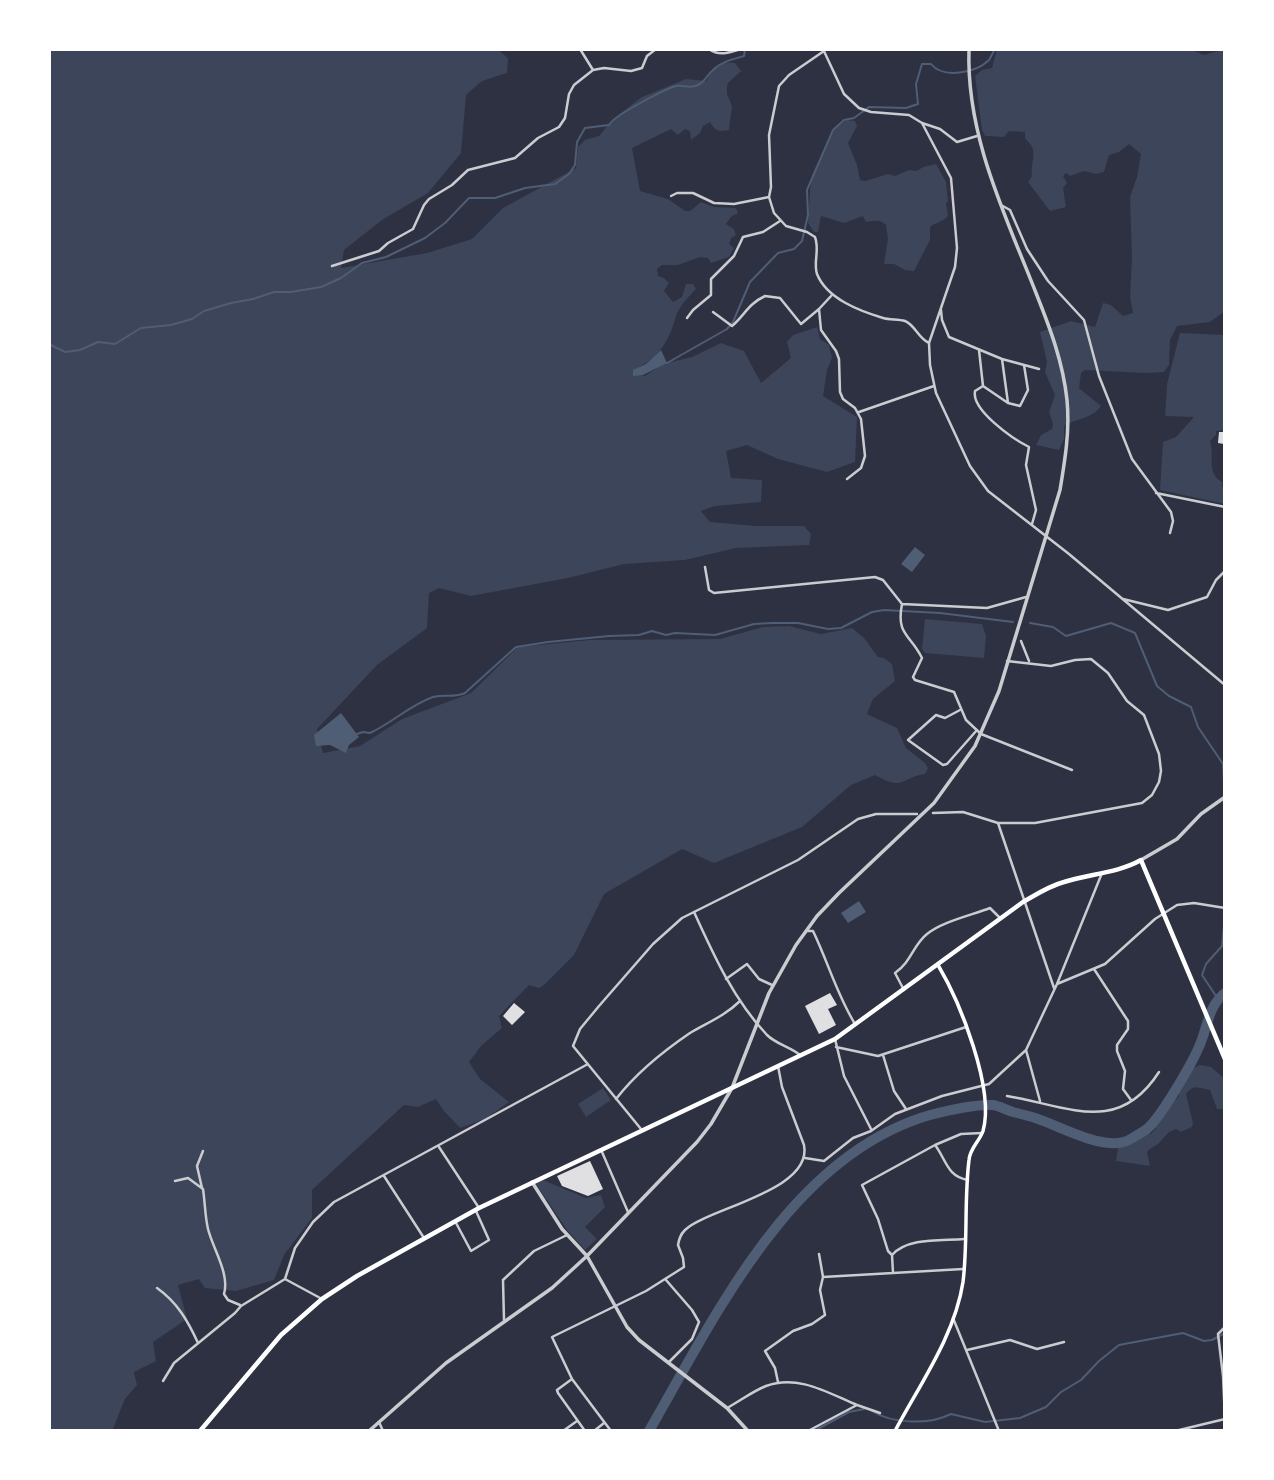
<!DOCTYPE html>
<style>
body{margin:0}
#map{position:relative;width:1274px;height:1480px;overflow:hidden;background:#2d3142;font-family:"Open Sans",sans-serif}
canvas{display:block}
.frame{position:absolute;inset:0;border:51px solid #fff;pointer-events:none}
</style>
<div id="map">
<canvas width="1274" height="1480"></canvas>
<div class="frame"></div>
</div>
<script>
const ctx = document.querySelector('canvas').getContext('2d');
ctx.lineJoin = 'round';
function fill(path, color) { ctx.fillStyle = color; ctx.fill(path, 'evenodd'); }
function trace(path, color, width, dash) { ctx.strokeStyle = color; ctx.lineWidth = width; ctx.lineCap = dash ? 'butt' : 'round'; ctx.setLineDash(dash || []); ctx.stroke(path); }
const green = new Path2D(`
 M49,49H497L508,58L507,73L482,81L466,95L461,153L428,193L382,220L344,250L341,268L427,253L472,239L503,208L576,168L578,147L585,140L599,136L614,118L642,97L686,79L706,81C713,70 720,60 735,63L741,71L728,83L727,87V94L732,106L729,130C719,132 715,131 710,122L703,126L700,133L691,140L690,131L685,129L678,135L671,129L632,148L640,191L668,199L685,211H690L701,202L714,207L736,208L738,213L731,217L726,224L734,229L736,235L731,238L729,244L734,248L729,257L711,263L708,258L700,257L678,265H662L657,269L658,276L664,278L669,283L664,291L673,302L682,297L686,284H693L696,289C689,296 679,307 676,316C670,338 661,356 639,367L637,374L645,376L663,364L692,357L721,343L744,351L761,383L791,358L787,342L793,335L817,327L820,339L829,345L832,358L827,370L823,396L857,417L855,462L827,472L778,459L747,445L726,451L731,478L762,480L761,502L715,506L701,511L710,522L756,526H804L811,534L809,545L736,548L685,560L624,564L568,578L471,596L439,588L429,593L427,628L377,665L317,729L323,753L360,746L402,719L471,693L518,647L590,640L720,639L763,627L789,626L821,634L852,628L864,638L878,657L884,658L892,664L895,681L873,699L867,714L897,728L906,748L924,762L928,768L925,774C901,777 905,792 875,775L851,785L802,827L714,863L682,849L604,894L574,955L544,985L539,988L529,985L499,1016L502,1028L481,1046L469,1062L480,1079L509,1102L485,1119L460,1128L443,1110L436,1099L418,1107L404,1105L312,1190V1218L284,1255L274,1280L236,1291L205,1288L199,1279L178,1285L187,1319L153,1342L156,1361L134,1372L137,1385L125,1399L112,1431H49Z
 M997,49H1189L1204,55L1225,49V311L1210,322L1177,326L1170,340L1169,365L1164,372L1146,373L1085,370L1081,373L1079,388L1101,406C1092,419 1077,418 1064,426V439L1059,450L1036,445L1041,435L1052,429L1053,424L1049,412L1055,395L1045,372L1047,362L1040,332L1071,321L1095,327L1103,303L1111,305L1123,316L1133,313L1130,297L1132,257L1130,197L1137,177L1141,154L1129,144L1119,152L1109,155L1104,172L1096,174L1084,171L1070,176L1066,173L1063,176L1067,183L1063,188L1066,207L1050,211L1028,182L1032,176C1030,167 1036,155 1032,147C1030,143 1027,141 1025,138V132L1009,131L1004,137L985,136L982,130L975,76L982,70L992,68Z
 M847,120L855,121L857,126L848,143L857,165L860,180L865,181L888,174L895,176L909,170L917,171L923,167L936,164L946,182L948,201L946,204L948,216C943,222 936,222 930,227V240L914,271L905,270L894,264H884L888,239L886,225C879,219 874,221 866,222L863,216L844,223L821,216L818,232H814L808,223L810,190L813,173L835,128Z
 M1180,333L1225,335V430L1216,431V435L1210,441C1215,457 1206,473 1222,482V487L1225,486V504L1160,490L1163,442L1176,437L1194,417L1165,416L1167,384Z
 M925,619L982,624L986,636L984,658L925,653L922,649Z
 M1200,1065L1211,1067L1225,1079V1109H1217L1210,1090C1201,1088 1192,1084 1186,1094L1193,1123L1192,1127L1181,1132L1176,1129C1167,1132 1165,1137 1160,1142C1155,1147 1151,1147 1147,1152L1150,1166L1116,1161L1118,1148L1142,1135L1151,1134L1156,1128L1154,1123L1179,1096L1177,1088L1186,1071Z
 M603,1088L611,1100L586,1117L578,1104Z
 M543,1180L586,1198L601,1195L605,1207L585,1227L597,1239L585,1250L567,1230L536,1184Z`);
const water = new Path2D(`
 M661,350L667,363L643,375L633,376V370L646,364Z
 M915,547L925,555L912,572L901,564Z
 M341,713L359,737L349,745L346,753L330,745L316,746L314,735Z
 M859,901L866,912L848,923L841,913Z`);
const stream = new Path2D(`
 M49,344L65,352L80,350L98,342L115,344L141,328L171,325L192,319L204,311L231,303L253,299L274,292H291L321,287L341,278L362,263L386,257L425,238L445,223L469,198H495L525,188L555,184L569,174L575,165L577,142L585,128L609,125C613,116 665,89 676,86C684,85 690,89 698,85C705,82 707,75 713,70C721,62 733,59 744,56L745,49
 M667,363L727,329L733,322L750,282L778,253L794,249L802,241L808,215L807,190L833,130L844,120L854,118L869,107L906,108L918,104L916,84L922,64H931C943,79 976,73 989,60C990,59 994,50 995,49
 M1030,623L1053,627L1066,636L1111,623L1135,633L1157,686L1169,696L1191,707L1198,727L1223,764L1225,797
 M357,734L363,732L370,733C392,723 410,705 433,697C445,694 454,698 465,693L516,647L548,642L609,636L639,635L652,631L666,635L675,633L715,635L754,624L772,623H798L828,629L841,628L872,612L884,610L940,613L1013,622
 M1218,999L1202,975L1206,964L1222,946L1225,916
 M872,1411C892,1424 930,1425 951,1414L985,1422L1020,1418L1046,1407L1061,1392L1081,1380L1099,1361L1119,1345L1183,1333L1204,1341L1212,1340L1225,1333
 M814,1431L849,1412L864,1409`);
const river = new Path2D(`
 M649,1431C716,1315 791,1155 930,1115C949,1110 973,1104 993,1105C1000,1106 1006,1110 1013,1112C1021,1114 1030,1116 1038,1119C1062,1127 1105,1152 1129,1140C1134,1137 1141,1133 1147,1129C1161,1117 1196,1058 1202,1039C1208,1023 1210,1004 1225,993`);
const building = new Path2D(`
 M1219,432H1224V444L1218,443Z
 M830,993L837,1005L828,1009L836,1025L819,1034L805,1006Z
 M514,1003L525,1012L512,1025L503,1016Z
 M590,1161L603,1189L588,1196L562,1186L557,1176Z`);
const minor = new Path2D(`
 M580,49L593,70
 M709,49C720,57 729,52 741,49
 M823,49L844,94L859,108L871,112L909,115L922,123L940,129L957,142L977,136
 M824,51L789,75L779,86L769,135L771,187L769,197L774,213L786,226L807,232L815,237C820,250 813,262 817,274C827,299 860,311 883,318C890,320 898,319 905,321C915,325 918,338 929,343
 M922,123L951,178L957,248L955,267L929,343L930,365L936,393L970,466L988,491L1069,554L1225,685
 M671,196L677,193H693L714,203L734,204L769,197
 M1001,205L1010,210L1027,249L1048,281L1084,320L1099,376L1132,459L1171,512L1173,521L1170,533
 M332,266L379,251L388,243L413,229L424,205L429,199L452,185L468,170L515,158L538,138L559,127L565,118L569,94L574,85L593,70L604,68L631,71L642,68L647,56L656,49
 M832,295L819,309L821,330L836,351L839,359L840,392L843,399L855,408L861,419L865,456L861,468L847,479
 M941,310L942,320L949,337L1002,359L1039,369
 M713,312L732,326C744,316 748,304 765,296L780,298L801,324L819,309
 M687,318L693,310L711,295V279L734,256L743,237L763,232L780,221
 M979,350L983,386L975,391C971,410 1013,439 1029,447L1026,465L1036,510L1032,524
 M1002,359L1008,403
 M983,386L1008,403L1020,406L1028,390L1024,365
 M859,412L934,386
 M1156,493L1225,507
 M705,567L709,590L714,593L875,577L883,580L902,604C896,635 910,634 922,658L913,677L915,680L954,692L966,720L981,734L1072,770
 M1123,599L1168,610L1207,597L1216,580L1225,571
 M902,604L987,608L1026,597
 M1021,641L1029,661
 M960,710L945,718L936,715L908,740L943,765L947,764L977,730
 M933,813L963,812L998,823H1035L1142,803L1152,795L1159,782L1161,771L1159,754L1144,715L1127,701L1108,673L1091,659L1075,660L1051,666L1007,661
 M998,823L1054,988
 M694,912C714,956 734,1000 767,1035C776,1044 790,1047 800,1055
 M806,931H813C828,962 837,995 855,1024
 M1225,945V941
 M1094,969L1128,1021V1029L1117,1045V1051L1125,1071L1123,1089L1131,1100
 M726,979L747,964L759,979L772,985
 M1057,984L1105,964L1155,919L1177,905L1194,903L1225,908
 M904,990L895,973C912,961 913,945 927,934C941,922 972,915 990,908L1000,918
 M835,1039L844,1076L871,1129
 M836,1047L878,1056L966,1027
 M1026,1050L1040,1101
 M883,1055L894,1091L906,1109
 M1007,1096C1068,1106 1118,1136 1159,1072
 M616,1099C637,1072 662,1052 690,1033C707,1023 726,1015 740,1001
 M641,1129L573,1046L580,1029L599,1006L653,944L682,918L798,860L858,819L876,814H917
 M935,1145L961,1134L982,1133
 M439,1147L479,1208
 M602,1152L628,1212
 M805,1158L824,1161L853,1138L871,1131L895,1114L942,1096L989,1084L1026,1050L1057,984L1102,873
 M384,1176L424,1238
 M175,1181L188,1178L203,1189C205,1202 205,1216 208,1229C213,1249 230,1274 224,1294L228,1300L240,1305
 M202,1188L197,1166L203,1151
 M455,1221L471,1251L489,1240L476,1211
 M892,1255L888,1251L878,1219L862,1185L935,1145C946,1159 947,1177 968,1180
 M893,1273L892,1255C908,1237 942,1241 964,1239
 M823,1277L963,1269
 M285,1279L322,1299
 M666,1280L692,1310L699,1322L692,1339L669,1362
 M157,1288C177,1302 188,1321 198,1343
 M953,1318L999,1431
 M504,1320L503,1280L534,1251L567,1235
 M967,1350L1010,1340L1037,1349L1064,1342
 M572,1379L557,1390L558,1393L585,1431
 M163,1381L174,1363L235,1313L241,1306L285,1279L295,1248L313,1222L334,1202L588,1064
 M778,1382L775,1368L765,1351L793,1331L812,1324L825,1315L820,1290L823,1277L819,1254
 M727,1408C740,1401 753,1391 766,1386C798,1374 828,1393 857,1405
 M1225,1419L1223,1376L1218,1334L1225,1327
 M379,1422L383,1431
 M563,1431L577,1421
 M594,1431L604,1423
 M611,1431L572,1379L552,1337L646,1291L684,1267L683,1258L678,1245C679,1239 680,1235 685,1230C708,1208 813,1191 804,1145L782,1087L778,1066
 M808,1431L857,1405L880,1413
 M1175,1431L1225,1419`);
const tertiary = new Path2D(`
 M1141,860L1177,839L1201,814L1225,797
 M532,1182L562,1229L587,1256L627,1327L639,1340L727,1408L748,1431
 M369,1431L446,1363L552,1288L587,1256L697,1142L711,1124L732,1088L769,993L796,945L817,916L839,893L934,803L975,746L999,691L1060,490C1065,460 1070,430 1067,400C1063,362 1050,328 1036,293C1005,214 966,136 969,49`);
const secondary = new Path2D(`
 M895,1431C920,1384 955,1335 963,1282C968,1242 964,1200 969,1160C970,1148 979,1142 983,1131C995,1089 960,1002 938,965`);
const primary = new Path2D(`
 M200,1431L281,1335L322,1299L357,1276L479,1208L835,1039L1023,902C1037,894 1049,886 1064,882C1089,874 1118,873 1141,860L1225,1059`);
fill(green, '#3c4559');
fill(water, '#4f5d75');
trace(stream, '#4f5d75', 2);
trace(river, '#4f5d75', 10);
fill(building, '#e0e0e3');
trace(minor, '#caccd0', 2.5);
trace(tertiary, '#caccd0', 3.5);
trace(secondary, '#fff', 3.5);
trace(primary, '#fff', 4.5);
</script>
